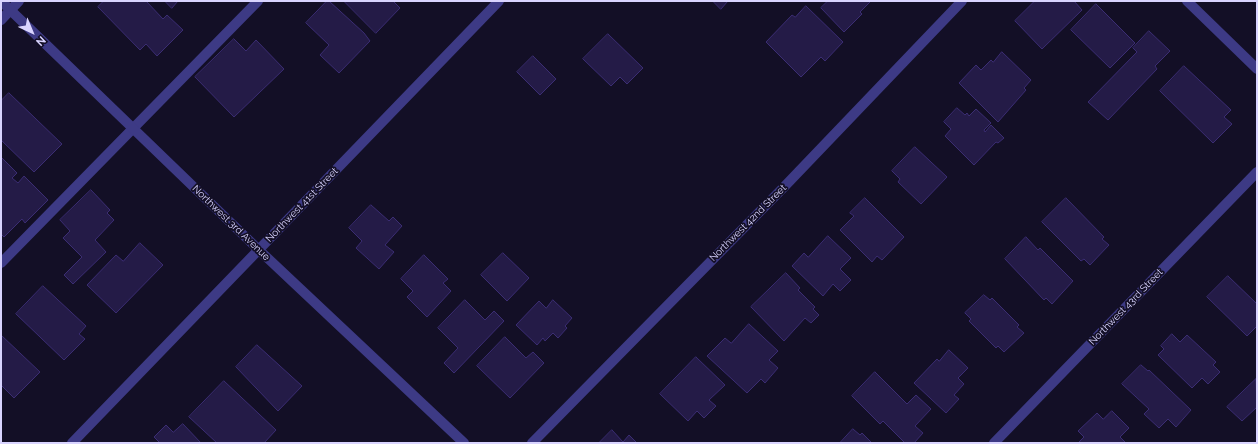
<!DOCTYPE html>
<style>
body{margin:0}
#map{position:relative;width:1258px;height:444px;overflow:hidden;background:#130f26;font-family:Raleway,sans-serif}
canvas{display:block}
.frame{position:absolute;inset:0;border:2px solid #d9d4ff;pointer-events:none}
.north{position:absolute;left:12px;top:12px;width:40px;height:40px;-webkit-text-stroke:3px #130f26;paint-order:stroke;rotate:136deg;font-size:11px;font-weight:700;line-height:16px;text-align:center;color:#d9d4ff}
.north::after{content:'';display:block;margin:auto;width:14px;height:18px;background:#d9d4ff;clip-path:polygon(50% 0,100% 100%,50% 72%,0 100%)}
</style>
<div id="map">
<canvas width="1258" height="444"></canvas>
<div class="frame"></div>
<div class="north">N</div>
</div>
<script>
const ctx = document.querySelector('canvas').getContext('2d');
ctx.lineJoin = 'round';
function fill(path, color) { ctx.fillStyle = color; ctx.fill(path, 'evenodd'); }
function trace(path, color, width, dash) { ctx.strokeStyle = color; ctx.lineWidth = width; ctx.lineCap = dash ? 'butt' : 'round'; ctx.setLineDash(dash || []); ctx.stroke(path); }
function write(font, color, halo, rows, align = 'center') {
  ctx.font = font + ' Raleway,sans-serif'; ctx.lineWidth = 3.5; ctx.setLineDash([]); ctx.textBaseline = 'middle'; ctx.strokeStyle = halo; ctx.fillStyle = color; for (const [text, x, y, turn = 0] of rows) {
    ctx.save(); ctx.translate(x, y); ctx.rotate((+turn || 0) * Math.PI / 180); ctx.textAlign = isNaN(turn) ? turn : align; if (halo) ctx.strokeText(text, 0, 0); ctx.fillText(text, 0, 0); ctx.restore();
  }
}
const building = new Path2D(`
 M104,1H146L163,19L167,15L183,30L157,56L146,44L140,50L98,7Z
 M165,1H178L172,8Z
 M327,1H329L364,33L370,41L339,73L320,55L329,45L306,23Z
 M344,1H393L400,8L376,33Z
 M713,1H728L721,9Z
 M828,1H871L860,12L862,14L844,32L821,8Z
 M1035,1H1074L1082,10L1042,49L1015,21Z
 M1096,4L1135,43L1110,68L1071,30Z
 M806,6L843,42L825,61L821,57L801,77L766,42L792,15L795,17Z
 M1149,31L1170,51L1155,66L1157,69L1108,120L1088,102L1137,52L1133,48Z
 M608,34L643,68L627,84L620,77L611,86L583,59Z
 M234,39L246,51L256,40L284,69L234,117L195,77Z
 M1002,52L1031,80L1024,88L1026,90L998,122L959,83L976,65L981,70L991,60L993,62Z
 M533,56L556,79L540,95L517,72Z
 M1184,66L1231,110L1224,117L1232,124L1213,143L1160,91Z
 M9,93L62,144L34,172L1,140V101Z
 M957,108L965,115L967,113L969,116L976,109L991,123L984,130L985,132L991,125L1004,138L998,143L996,142L974,165L945,136L951,129L944,122Z
 M915,147L947,177L921,204L898,182L900,179L892,171Z
 M1,157L17,173L12,178L18,183L24,176L48,200L25,223L22,219L4,237L1,234Z
 M91,190L110,210L107,213L114,220L95,240L106,252L73,284L64,275L82,257L63,238L70,231L60,220Z
 M865,198L904,237L882,260L877,256L872,262L840,230L854,216L850,213Z
 M1066,198L1104,237L1102,239L1109,245L1090,265L1084,259L1081,261L1042,222Z
 M371,205L389,221L393,217L402,226L385,245L394,252L379,269L356,248L362,241L349,228Z
 M828,236L851,258L840,269L851,280L840,291L833,284L823,296L792,266L804,253L808,257Z
 M1026,237L1038,250L1040,248L1073,281L1052,304L1046,298L1044,300L1005,259Z
 M140,243L163,265L116,313L87,285L116,255L123,261Z
 M503,253L529,278L507,301L481,275Z
 M424,255L448,279L443,283L451,291L427,317L407,297L413,291L401,279Z
 M786,273L800,288L798,290L815,307L813,309L819,315L811,323L805,318L784,341L751,307Z
 M1228,276L1257,304V326L1247,336L1207,297Z
 M43,286L86,326L79,334L85,339L64,360L16,314Z
 M984,295L990,300L992,298L1019,325L1017,327L1024,333L1004,352L998,346L996,348L969,321L971,319L965,313Z
 M465,300L485,320L494,311L504,321L454,373L444,363L458,348L438,328Z
 M553,300L572,318L565,326L567,328L558,338L553,333L545,341L543,338L537,345L516,325L539,301L546,308Z
 M749,324L778,351L769,360L778,368L765,383L761,379L747,393L707,356L725,338L731,343Z
 M1172,334L1180,342L1187,335L1216,362L1213,365L1220,372L1208,384L1202,378L1192,388L1158,355L1164,349L1161,346Z
 M1,335L40,372L14,398L1,385Z
 M505,337L526,358L533,352L544,363L510,398L477,366Z
 M257,345L302,386L278,411L236,367Z
 M949,350L968,368L958,378L964,384L954,395L959,399L946,413L914,383L937,359L939,361Z
 M696,357L725,385L709,400L716,406L704,418L697,411L688,421L660,394Z
 M1141,365L1148,371L1149,370L1191,410L1176,427L1168,419L1159,428L1144,414L1149,409L1122,384Z
 M875,372L907,404L916,395L931,409L915,426L923,433L914,443H905L883,421L880,424L852,396Z
 M1256,379L1257,407L1242,421L1227,407Z
 M224,381L276,430L264,443H217L189,417Z
 M1112,411L1129,428L1120,437L1126,443H1078L1084,437L1078,431L1097,413L1103,419Z
 M183,424L201,443H160L154,437L166,425L173,432Z
 M853,429L860,435L862,433L872,443H840Z
 M612,430L623,442L629,435L637,443H599Z`);
const service = new Path2D(`
 M1,263L258,1`);
const minor = new Path2D(`
 M1187,1L1257,69
 M1,20L19,1
 M72,443L499,1
 M532,443L784,187L962,1
 M994,443L1257,172`);
const tertiary = new Path2D(`
 M1,1L259,250L464,443`);
const streetNames = [
 ["Northwest 41st Street",302,205,-46],
 ["Northwest 3rd Avenue",231,223,44],
 ["Northwest 42nd Street",748,223,-45],
 ["Northwest 43rd Street",1126,307,-46]
];
fill(building, '#241b47');
trace(building, '#3b2d73', 1);
trace(service, '#3d3a85', 10);
trace(minor, '#3d3a85', 10);
trace(tertiary, '#3d3a85', 10);
write('10px', '#d9d4ff', '#130f26', streetNames);
</script>
